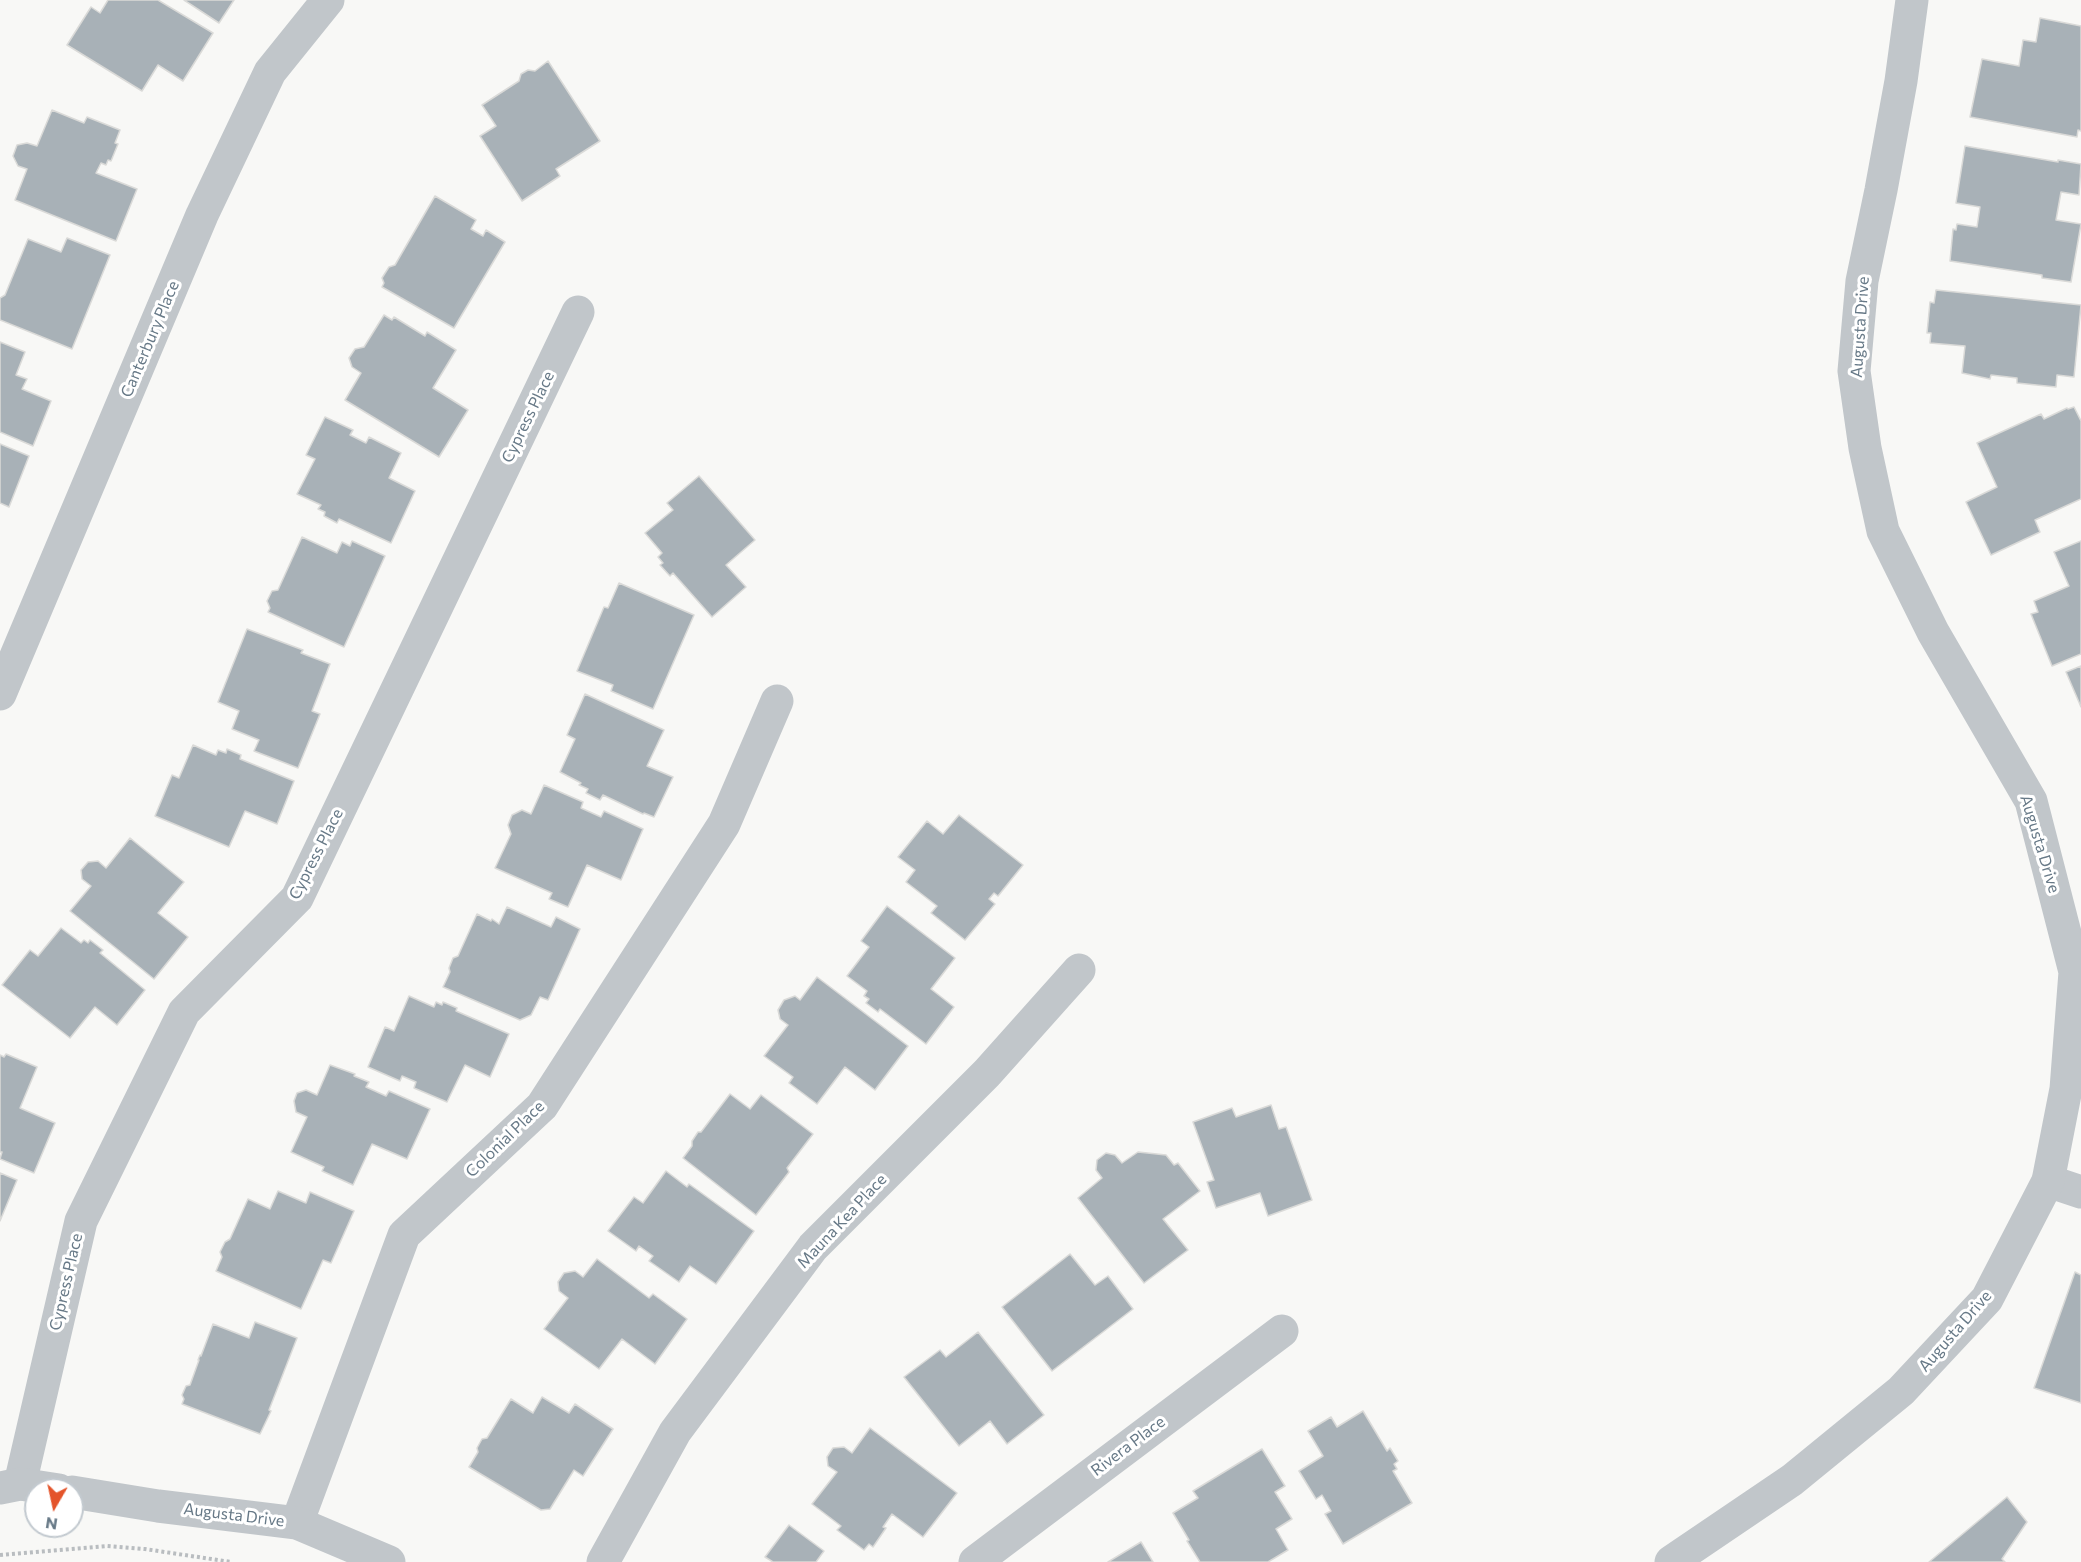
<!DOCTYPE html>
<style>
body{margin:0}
#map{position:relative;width:2081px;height:1562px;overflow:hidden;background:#f8f8f6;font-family:Commissioner,sans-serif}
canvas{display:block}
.north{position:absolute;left:24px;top:1478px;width:60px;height:60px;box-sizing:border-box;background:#fff;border:2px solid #c2c9cf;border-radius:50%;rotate:189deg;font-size:16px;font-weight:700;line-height:24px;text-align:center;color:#677987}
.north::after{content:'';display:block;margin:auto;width:21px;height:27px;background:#e4542a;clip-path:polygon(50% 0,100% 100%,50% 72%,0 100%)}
</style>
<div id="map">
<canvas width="2081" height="1562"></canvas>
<div class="north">N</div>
</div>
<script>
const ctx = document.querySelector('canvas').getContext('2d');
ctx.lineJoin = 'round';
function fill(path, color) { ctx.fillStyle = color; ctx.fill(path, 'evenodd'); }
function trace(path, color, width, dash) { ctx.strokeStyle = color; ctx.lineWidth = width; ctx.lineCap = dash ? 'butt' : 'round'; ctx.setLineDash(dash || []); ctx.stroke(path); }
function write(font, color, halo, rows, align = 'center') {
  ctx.font = font + ' Commissioner,sans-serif'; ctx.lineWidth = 6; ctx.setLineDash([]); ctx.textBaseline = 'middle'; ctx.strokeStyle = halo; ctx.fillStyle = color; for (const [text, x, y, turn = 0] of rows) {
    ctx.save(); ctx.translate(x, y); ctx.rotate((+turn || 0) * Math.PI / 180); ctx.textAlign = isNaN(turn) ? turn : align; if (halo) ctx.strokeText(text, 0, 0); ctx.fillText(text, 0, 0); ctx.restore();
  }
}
const building = new Path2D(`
 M108,0H158L213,33L183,81L158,65L142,91L67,45L91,7L100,13Z
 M184,0H234L219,23Z
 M2040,18L2081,26V131L2078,130L2077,137L1970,117L1982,59L2019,66L2023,40L2036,42Z
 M548,61L600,141L556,169L560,176L522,201L480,136L496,126L482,105L519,81L521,74L528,70L535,71Z
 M52,110L84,123L87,117L120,130L115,143L118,144L111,161L108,160L106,165L101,163L96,173L137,189L116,241L15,200L27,169L18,166L13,156L17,145L27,143L37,146Z
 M1965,146L2058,162V160L2081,164L2079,195L2061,192L2056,220L2081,224L2071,282L2042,278V275L1950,261L1953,229L1956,230L1957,224L1977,227L1980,207L1956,203Z
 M435,196L476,220L471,229L483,236L486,230L505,242L454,328L382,287L384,283L382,278L389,267L395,265Z
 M67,238L110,255L72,349L0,320V298L5,295L28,239L61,252Z
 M1936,290L2081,305L2074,377L2057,375L2056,387L2017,383V378L1991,375L1990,379L1962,373L1965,346L1930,343L1931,333H1927L1930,302L1934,303Z
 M384,315L392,320L394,317L425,336L427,332L456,350L433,388L468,410L439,457L345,400L361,373L352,367L349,358L355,349L364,347Z
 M0,342L25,352L16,375L27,379L22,389L51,401L33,446L0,432Z
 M2074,407L2081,421V499L2035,520L2040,532L1991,555L1966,502L1997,487L1977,443L2041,414L2044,419L2067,408L2068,409Z
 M325,417L353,430L350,435L366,443L369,437L401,453L389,478L415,491L391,543L339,519L337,523L324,516L325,512L318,509L321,505L297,494L315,459L306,455Z
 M0,444L29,456L9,507L0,503Z
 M699,476L755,540L726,565L746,587L712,617L673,573L670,576L660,565L663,563L658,557L662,553L645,533L673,510L667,503Z
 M302,537L337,553L342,542L350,546L352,541L385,556L344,647L268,612L270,608L267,601L272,591L278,590Z
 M2081,541V654L2052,666L2031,614L2038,612L2034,601L2069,586L2054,552Z
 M619,583L694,615L653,709L611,691L613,685L577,671L604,607L608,608Z
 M247,629L303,650L301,653L330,664L312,711L320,714L298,768L254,751L259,740L232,729L239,711L218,702Z
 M2081,666V707L2066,672Z
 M585,694L664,730L647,766L673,777L654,817L644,813L643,814L603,795L600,800L586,793L588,789L579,785L581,783L560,772L575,739L567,735Z
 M193,745L216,755L218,750L226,753L227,749L241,755L240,759L294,781L277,824L245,811L229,847L155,816L172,775L179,778Z
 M544,785L583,802L581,808L601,817L604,811L643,829L621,880L587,865L568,907L549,899L552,893L495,868L511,834L508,825L512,815L522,810L531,814Z
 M959,815L1023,865L998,896L994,893L989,899L995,904L965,940L931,913L937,906L906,882L915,870L898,857L927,821L943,834Z
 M130,838L184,882L158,913L188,937L154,979L70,911L91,886L82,879L81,870L88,862L98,861L106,868Z
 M887,906L955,958L931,989L954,1007L926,1044L880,1009L878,1012L866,1003L869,999L864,996L867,991L847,976L869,947L861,941Z
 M507,907L551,927L556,917L580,929L548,1000L540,997L531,1015L520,1020L443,987L450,972L449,968L453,958L458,956L477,914L491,921L492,919L499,924Z
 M61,928L81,943L84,940L88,943L90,940L103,950L100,953L145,990L117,1025L95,1007L70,1038L2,985L30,950L38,956Z
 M817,977L908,1046L875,1090L845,1067L817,1104L789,1083L793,1077L764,1056L788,1025L780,1019L778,1010L784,1000L795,996L800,1000Z
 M409,996L434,1007L436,1002L442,1005L443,1002L457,1008L456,1011L509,1034L490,1077L465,1065L447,1102L414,1088L416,1082L402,1076L400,1081L368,1067L385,1027L394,1031Z
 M6,1054L37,1067L20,1108L55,1123L34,1173L0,1159L2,1152H0V1055L4,1057Z
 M330,1065L355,1074L354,1076L369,1082L366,1087L386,1096L389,1091L430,1109L407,1159L372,1144L353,1185L322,1171L324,1167L291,1152L307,1117L296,1112L294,1101L297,1093L306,1090L317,1095Z
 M730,1094L750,1109L761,1095L813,1134L787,1168L789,1172L756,1215L683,1158L692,1146V1141L698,1132H701Z
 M1271,1105L1279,1129L1286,1127L1312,1200L1268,1216L1260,1193L1216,1208L1207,1182L1214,1180L1193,1122L1232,1108L1236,1117Z
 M1138,1152L1166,1155L1174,1165L1178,1163L1200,1191L1163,1219L1188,1250L1144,1283L1078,1198L1102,1178L1096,1170L1097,1160L1106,1153L1115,1155L1122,1163Z
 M666,1171L687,1187L689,1184L754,1231L716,1284L690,1266L679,1282L649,1261L653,1256L639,1246L636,1251L608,1231L634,1197L643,1203Z
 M0,1173L17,1180L0,1221Z
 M278,1191L306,1203L310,1192L354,1211L331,1263L323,1260L301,1309L216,1271L222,1257L220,1252L225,1242L230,1239L248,1199L270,1209Z
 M1070,1254L1095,1285L1108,1276L1133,1309L1052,1371L1002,1307Z
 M597,1259L649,1298L653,1294L687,1319L655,1364L622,1339L599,1369L544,1329L568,1298L559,1291L558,1282L564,1273L575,1271L583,1277Z
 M2075,1272L2081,1275V1403L2034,1388Z
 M255,1322L297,1338L269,1410L271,1411L260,1434L182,1404L184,1399L182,1395L186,1386L190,1385L199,1360H198L200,1355L201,1356L213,1324L249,1338Z
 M978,1332L1044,1415L1007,1444L990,1421L959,1446L904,1377L940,1350L946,1357Z
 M542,1397L569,1413L575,1404L613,1429L583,1476L574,1470L550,1509L541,1510L469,1467L478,1452L477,1448L482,1439L487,1438L511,1399L533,1413Z
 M1363,1411L1387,1451L1390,1448L1398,1461L1394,1464L1397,1469L1393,1471L1412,1503L1343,1544L1325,1514L1331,1511L1322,1495L1316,1499L1299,1471L1323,1456L1308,1431L1331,1417L1337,1427Z
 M870,1428L957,1493L923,1537L892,1514L883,1527L886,1528L873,1547L869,1544L864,1550L837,1530L841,1526L812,1504L837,1472L828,1466L827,1457L833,1448L844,1447L852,1453Z
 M1262,1449L1285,1486L1275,1492L1292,1519L1276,1529L1288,1550L1268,1562H1200L1187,1541L1189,1540L1173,1513L1198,1498L1193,1491Z
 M2007,1497L2027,1522L2002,1559L2005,1562H1929Z
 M789,1525L824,1551L816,1562H773L765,1557Z
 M1141,1542L1153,1562H1108Z`);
const path = new Path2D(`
 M0,1555L107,1546L145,1549L231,1562`);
const minor = new Path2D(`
 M2048,1181L2081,1192
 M20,1484L81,1221L184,1012L297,898L578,312
 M297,1523L404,1235L542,1106L724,824L777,701
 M603,1562L675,1432L813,1247L987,1073L1079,970
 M975,1562L1282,1331`);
const tertiary = new Path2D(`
 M0,694L202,215L270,72L328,0
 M0,1488L20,1484L59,1490
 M72,1492L158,1506L297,1523L389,1562
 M1671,1562L1792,1480L1901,1391L1987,1299L2048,1181L2066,1089L2075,972L2031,801L1933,632L1883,531L1865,448L1854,371L1862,281L1881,190L1901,81L1912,0`);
const streetNames = [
 ["Augusta Drive",1860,327,-86],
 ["Canterbury Place",150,339,-67],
 ["Cypress Place",528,417,-64],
 ["Augusta Drive",2040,844,73],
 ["Cypress Place",316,854,-63],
 ["Colonial Place",505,1139,-44],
 ["Mauna Kea Place",842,1221,-47],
 ["Cypress Place",66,1282,-77],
 ["Augusta Drive",1955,1331,-49],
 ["Rivera Place",1128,1446,-37],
 ["Augusta Drive",234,1515,7]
];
fill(building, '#a8b1b7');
trace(building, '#dadad8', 1.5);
trace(path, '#b9bdc0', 4, [3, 3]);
trace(minor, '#c1c6ca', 33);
trace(tertiary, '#c1c6ca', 33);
write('16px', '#677987', '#fff', streetNames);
</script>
